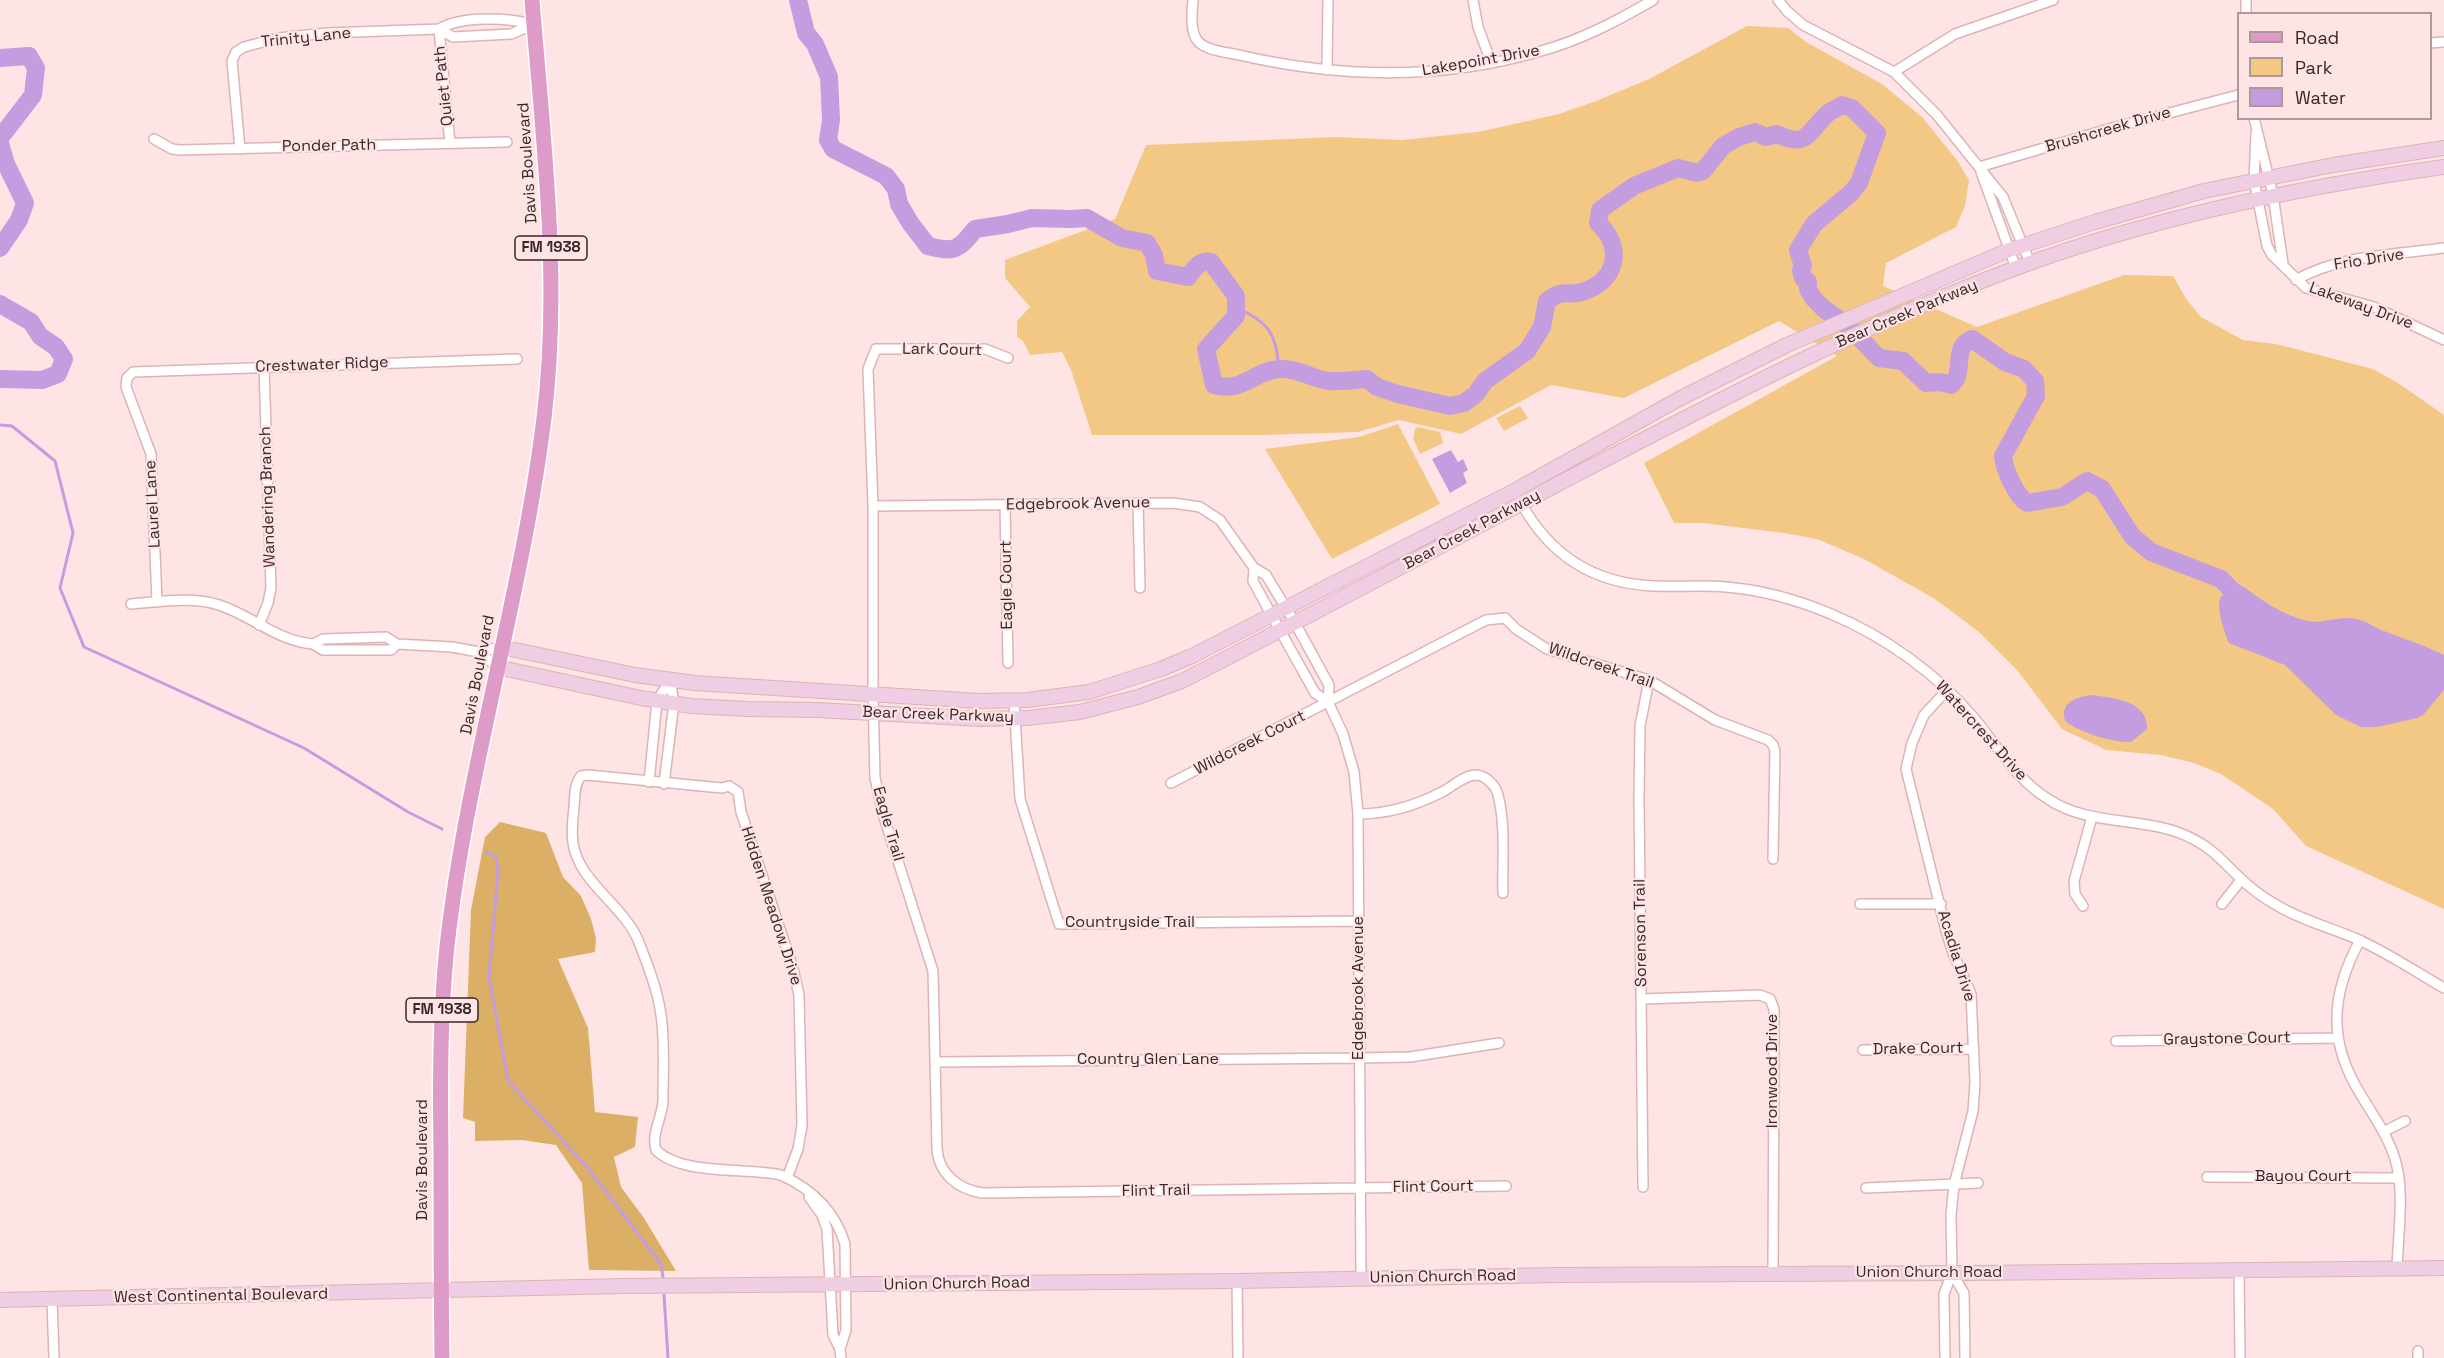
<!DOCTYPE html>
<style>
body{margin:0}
#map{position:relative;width:2444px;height:1358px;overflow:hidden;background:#ffe4e5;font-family:"Space Grotesk",sans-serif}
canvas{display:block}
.legend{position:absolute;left:2237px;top:12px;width:195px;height:108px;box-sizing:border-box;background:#ffe4e5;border:2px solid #af9899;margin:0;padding:8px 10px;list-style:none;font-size:18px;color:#372728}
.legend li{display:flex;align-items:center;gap:12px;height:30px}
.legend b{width:30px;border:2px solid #af9899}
</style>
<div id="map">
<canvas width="2444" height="1358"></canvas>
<ul class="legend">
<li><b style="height:8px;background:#df9bc8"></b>Road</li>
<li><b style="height:16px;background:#f3c885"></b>Park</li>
<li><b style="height:16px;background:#c49ce0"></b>Water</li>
</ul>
</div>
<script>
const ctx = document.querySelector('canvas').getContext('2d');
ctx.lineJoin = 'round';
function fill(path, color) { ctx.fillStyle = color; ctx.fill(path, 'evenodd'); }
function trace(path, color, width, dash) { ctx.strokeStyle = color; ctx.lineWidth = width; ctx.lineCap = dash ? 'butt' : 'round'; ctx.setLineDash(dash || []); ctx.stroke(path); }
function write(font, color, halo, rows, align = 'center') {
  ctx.font = font + ' "Space Grotesk",sans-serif'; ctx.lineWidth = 4.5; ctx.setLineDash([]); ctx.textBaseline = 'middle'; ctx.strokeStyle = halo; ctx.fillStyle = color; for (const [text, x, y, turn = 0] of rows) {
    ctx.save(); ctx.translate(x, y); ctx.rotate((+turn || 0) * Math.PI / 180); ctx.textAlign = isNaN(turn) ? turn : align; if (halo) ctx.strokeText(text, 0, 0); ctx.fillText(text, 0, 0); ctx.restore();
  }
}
const green = new Path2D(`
 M1747,26L1788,28L1806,42L1882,84L1922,117L1957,160L1969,180L1965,206L1956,227L1886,263L1883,286L1977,327L2124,275L2173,276L2187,300L2201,317L2243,340L2276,344L2373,369L2398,383L2444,415V909L2306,846L2273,809L2221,774L2194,763L2161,755L2106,750L2062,729L2017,670L1979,632L1935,599L1864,559L1817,539L1784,533L1703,523H1674L1644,463L1837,356L1779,321L1624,398L1551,385L1461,434L1399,420L1358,432L1263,435H1092L1071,370L1062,352L1030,355L1023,341L1017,337V321L1030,307L1005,278V260L1115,219L1146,145L1336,137L1402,140L1478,132L1559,114L1596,101L1649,79Z
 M1520,406L1528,418L1504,431L1496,418Z
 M1398,424L1440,504L1332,559L1265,449L1359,437Z
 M1418,427L1440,432L1443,443L1420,454L1413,438L1415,429Z`);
const forest = new Path2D(`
 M500,822L546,833L563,877L581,896L591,919L596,938L595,952L558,959L588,1028L595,1112L638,1117L635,1147L614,1157L621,1187L644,1218L676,1271L589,1270L582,1183L556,1145L522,1140L475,1141V1122L463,1118L471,910L485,837Z`);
const water = new Path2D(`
 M1451,450L1458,462L1463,459L1468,470L1463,473L1467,483L1450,493L1432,459Z
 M2235,583C2244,586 2248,590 2255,595C2270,606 2286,615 2304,620C2319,625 2335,617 2350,618C2369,621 2369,625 2384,631C2404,639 2424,645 2444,655V690L2423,715L2417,718L2377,727H2361L2336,715L2285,665L2229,643C2225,634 2215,606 2221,597C2225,592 2231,588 2235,583Z
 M2091,695C2113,698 2148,700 2147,729L2131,742C2110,742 2084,734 2066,722C2058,704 2075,697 2091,695Z`);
const stream = new Path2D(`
 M1236,307C1269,323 1276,332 1279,369
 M0,425L12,426L55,461L73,533L60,588L84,647L304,748L408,812L442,829
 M486,852L496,857L498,872L489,977L508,1081L587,1167L661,1264L663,1277
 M664,1295L668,1358`);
const river = new Path2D(`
 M798,0L806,33L815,44L829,77L831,120L828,140L833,149L886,176L896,189L899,204L911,224L928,246C954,253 959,250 975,229L1008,224L1032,218L1071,219L1087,218L1122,238L1147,243L1154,255L1157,271L1188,277C1194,269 1200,259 1211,262L1236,296V316L1206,349L1214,385C1243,393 1255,370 1280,369C1299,368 1314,380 1330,381C1342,382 1355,380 1367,379L1377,387L1398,394L1450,406L1464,403L1476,394L1485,381L1527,351L1542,327L1547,301C1566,287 1566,297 1582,292C1616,282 1625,248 1598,223L1600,210L1634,186L1678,168L1697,173L1703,171L1723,146L1739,137L1755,132L1766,137L1777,134C1806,148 1807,134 1825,116C1829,111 1837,109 1842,105L1852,108L1877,133L1859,183L1851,193L1814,224L1798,250L1803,266L1801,270L1803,278L1808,282V289L1813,298L1824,309L1847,325L1879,358L1903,361L1926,383L1941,382L1951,385C1966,373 1951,347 1972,339L2005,362L2024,369L2035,381L2036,396L2003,456C2004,469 2016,496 2027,503L2062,497L2087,481L2102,489L2132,536L2151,552L2221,579L2246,605
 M0,58L29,56L36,68L33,95L0,138
 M0,143L6,164L25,203L19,220L0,248
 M0,304L31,322L40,336L56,347L64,359L58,374L42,380L0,379`);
const street = new Path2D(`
 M1193,0C1192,12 1190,30 1197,40C1205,51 1227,52 1239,55C1339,78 1443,80 1541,51C1581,40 1617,21 1653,0
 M1473,0L1478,27L1491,62
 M1778,0L1787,11L1803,25L1894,72L1937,115L2003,197L2030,263
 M2246,14V0
 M439,29L450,143
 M439,29L453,37L511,34L534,24
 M2430,43L2444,42
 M1327,70L1328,0
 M1894,72L1955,34L2053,0
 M2254,118L2273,195L2283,264
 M2256,133L2254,180L2267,246L2272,255L2306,288L2374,307L2444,340
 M154,139L172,149L180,150L507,142
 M240,149L232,61L236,52L244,47L278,38L328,33L439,29C463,15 507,18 534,24
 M1979,167L2112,128L2238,95
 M1981,172L2016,268
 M2296,280C2339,255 2395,255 2444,248
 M1008,358L985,349H876L868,369L873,506V694L875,778L883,814L933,971L937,1149C939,1174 958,1189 982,1193L1506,1186
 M1520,501C1549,555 1593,584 1655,586C1679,587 1702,585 1726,587C1762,590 1798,600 1831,614C1886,637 1937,674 1975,719C1998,747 2016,779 2048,799C2091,828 2148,815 2193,839C2212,848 2224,863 2239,877C2250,888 2264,898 2278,906C2303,921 2333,928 2359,940C2388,953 2416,972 2444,988
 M1138,503L1140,588
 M873,506L1173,503L1200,507L1220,520L1254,568L1266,575L1295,623L1329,685L1328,702L1343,734L1354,772L1358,814L1361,1278
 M1005,506L1008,663
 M1254,568L1253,581L1272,616L1315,693L1328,702
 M157,602L151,454L126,387L127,378L133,372L517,359
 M131,604C158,602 193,596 219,605C253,616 277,641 313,644
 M259,625L268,603L271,588L264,367
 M386,637L397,644L391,650H323L313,644L323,639Z
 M397,644L452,647L479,652
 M497,667L479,652L501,647
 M1014,701L1020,799L1059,924L1358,921
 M649,782L657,701L670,680
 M1171,783L1486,620L1505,618L1516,629L1547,649L1649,680L1715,720L1768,740L1773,745L1775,751L1773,859
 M664,784L674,703L670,680
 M1358,814C1388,814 1415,806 1442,792C1452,787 1463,776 1475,775C1486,775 1496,786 1498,795C1506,826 1502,862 1503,893
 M1860,904H1941
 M2222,904L2241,880
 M2083,906L2075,894L2074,881L2092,817
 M2360,940C2331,994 2327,1041 2361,1095C2373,1115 2388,1136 2395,1159C2405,1190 2398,1236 2397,1268
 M1642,999L1760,995L1770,999L1774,1009V1047L1773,1273
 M2116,1041L2338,1038
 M1863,1050L1974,1049
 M937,1062L1359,1058L1410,1057L1499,1043
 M2383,1132L2405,1121
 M2207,1177L2399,1178
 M787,1178L798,1149L802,1125L799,995L793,968L741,812L738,792L729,786L722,788L588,775L581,776C574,784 575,797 574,807C573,819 571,831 573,843C578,881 623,905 638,940C647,963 658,991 661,1015C665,1042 663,1073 663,1101C662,1118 651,1134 656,1150C682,1176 746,1167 781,1175C812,1189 835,1211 845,1244L846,1330L840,1349L841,1358
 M1643,1187L1639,799L1640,726L1649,680
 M1866,1188L1978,1183
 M809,1197L822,1215L827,1229L833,1335L840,1349
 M2239,1271L2240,1358
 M1952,1273L1964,1293L1965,1358
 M1237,1281L1238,1358
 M52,1300L54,1358
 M1945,1358L1944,1294L1952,1273L1951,1215L1954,1185L1973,1111L1975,1083L1971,994L1953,953L1946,931L1906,769L1912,743L1924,715L1947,690
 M2418,1358V1351`);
const secondary = new Path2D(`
 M501,647L635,675L695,683L979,701L1027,700L1089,692L1161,669L1192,656L1514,491L1679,399L1787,345L2009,250L2095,222L2204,191L2333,165L2444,148
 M497,667L641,698L691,706L748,709L817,710L981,719L1027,718L1080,712L1138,697L1182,681C1315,613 1447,543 1579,473C1721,399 1865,324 2016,268C2154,217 2299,187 2444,167
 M0,1300L624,1286L1237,1281L1558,1275L1972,1273L2444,1268`);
const primary = new Path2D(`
 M442,1358C441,1289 441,1220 441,1152C440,1083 440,1014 447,946C467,768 522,596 544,418C561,278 543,140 532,0`);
const shields = [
 [551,248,72],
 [442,1010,72]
];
const shieldNames = [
 ["FM 1938",551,248],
 ["FM 1938",442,1010]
];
const streetNames = [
 ["Trinity Lane",306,38,-6],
 ["Lakepoint Drive",1481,61,-10],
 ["Quiet Path",444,86,-96],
 ["Brushcreek Drive",2108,130,-16],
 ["Ponder Path",329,146,-1],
 ["Davis Boulevard",528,163,-94],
 ["Frio Drive",2369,260,-9],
 ["Lakeway Drive",2361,306,20],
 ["Bear Creek Parkway",1907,314,-23],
 ["Lark Court",942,350,1],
 ["Crestwater Ridge",322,365,-2],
 ["Wandering Branch",268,497,-92],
 ["Laurel Lane",153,504,-93],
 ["Edgebrook Avenue",1078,504,-1],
 ["Bear Creek Parkway",1472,530,-28],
 ["Eagle Court",1007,585,-91],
 ["Wildcreek Trail",1601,666,19],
 ["Davis Boulevard",478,675,-79],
 ["Bear Creek Parkway",938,715,2],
 ["Watercrest Drive",1981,731,48],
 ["Wildcreek Court",1250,743,-27],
 ["Eagle Trail",888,824,74],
 ["Hidden Meadow Drive",771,906,72],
 ["Countryside Trail",1130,923],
 ["Sorenson Trail",1641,933,-91],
 ["Acadia Drive",1956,956,73],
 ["Edgebrook Avenue",1359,988,-90],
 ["Graystone Court",2227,1039,-1],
 ["Drake Court",1918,1049,-1],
 ["Country Glen Lane",1148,1060],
 ["Ironwood Drive",1773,1071,-90],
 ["Davis Boulevard",423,1160,-90],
 ["Bayou Court",2303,1177],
 ["Flint Court",1433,1187,-1],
 ["Flint Trail",1156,1191,-1],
 ["Union Church Road",1929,1273],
 ["Union Church Road",1443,1277,-1],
 ["Union Church Road",957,1284,-1],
 ["West Continental Boulevard",221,1296,-1]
];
fill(green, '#f3c885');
fill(forest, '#dcaf67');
fill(water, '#c49ce0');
trace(stream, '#c49ce0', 3);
trace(river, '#c49ce0', 18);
trace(street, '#ddb3b5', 12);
trace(secondary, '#ddb3b5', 16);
trace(primary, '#fff', 18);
trace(street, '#fff', 9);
trace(secondary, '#efcde3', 14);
trace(primary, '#df9bc8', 15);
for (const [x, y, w] of shields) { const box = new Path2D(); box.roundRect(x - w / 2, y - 12, w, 24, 4.5); ctx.fillStyle = '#ffe4e5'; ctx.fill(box); trace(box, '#372728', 1.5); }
write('bold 15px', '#372728', null, shieldNames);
write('16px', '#372728', '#ffe4e5', streetNames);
</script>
